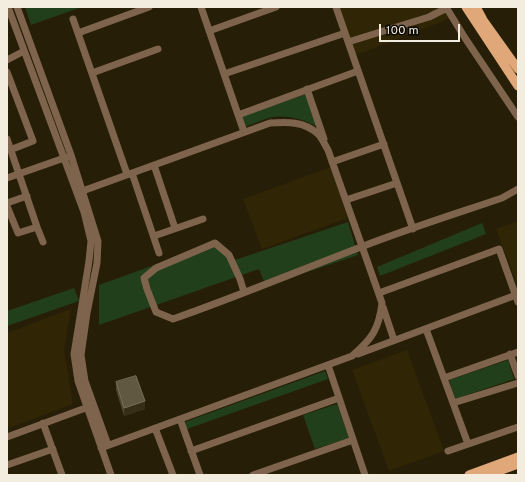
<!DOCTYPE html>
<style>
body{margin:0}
#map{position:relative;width:525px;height:482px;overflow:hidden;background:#271e07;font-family:Overpass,sans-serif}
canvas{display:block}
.frame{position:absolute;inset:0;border:8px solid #f3eddf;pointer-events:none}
.scale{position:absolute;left:379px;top:24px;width:81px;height:18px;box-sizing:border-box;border:2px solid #f3eddf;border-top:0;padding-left:5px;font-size:12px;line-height:14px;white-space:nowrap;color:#f3eddf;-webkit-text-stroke:3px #0c0902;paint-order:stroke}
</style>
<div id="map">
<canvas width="525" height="482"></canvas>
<div class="frame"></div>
<div class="scale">100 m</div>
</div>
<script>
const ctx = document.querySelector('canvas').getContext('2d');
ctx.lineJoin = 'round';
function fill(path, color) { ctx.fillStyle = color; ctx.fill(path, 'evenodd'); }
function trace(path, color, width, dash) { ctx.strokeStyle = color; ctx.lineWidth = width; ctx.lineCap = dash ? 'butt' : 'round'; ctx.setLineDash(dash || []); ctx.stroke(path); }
const built = new Path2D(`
 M339,7H449L454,17L356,55Z
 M331,167L348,218L262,249L243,199Z
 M518,221V287L496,229Z
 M71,309L64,350L73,404L9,428L7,423V333Z
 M407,350L444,451L389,471L352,370Z`);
const green = new Path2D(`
 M25,7H82L31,25Z
 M306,94L317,127C304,119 284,114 269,118C261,120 253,124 245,127L241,116Z
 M348,222L358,255L266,286L259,269L99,325V285L215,243L235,260Z
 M482,223L486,234L380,276L377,267Z
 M74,288L79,301L7,326V311Z
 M508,360L514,379L455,399L449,380Z
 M325,371L328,379L187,429L185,422Z
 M337,404L349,438L315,449L303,415Z`);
const minor = new Path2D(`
 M8,7L84,212L91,241L89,261L74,354L78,381L111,475
 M17,7L71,155L98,241L97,263L87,313L81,355L85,381L108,445
 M201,7L244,132
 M336,7L413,229
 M446,7L465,38L518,117
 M73,19L127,174
 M209,31L276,7
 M78,33L149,7
 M348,42L429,17L447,8
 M7,60L24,51
 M7,72L33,141L10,150
 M92,73L158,49
 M224,74L345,33
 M307,89L324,139
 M238,115L358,71
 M7,139L37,227L43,242
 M332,162L384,144
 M154,165L175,228
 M132,173L159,253
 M7,178L67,157
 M77,193L270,123C287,122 304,121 318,134C322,138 325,145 328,150L382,303C379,329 372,339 352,356L101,448
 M346,200L397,183
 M7,203L27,196
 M7,206L18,233L37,227
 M154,236L203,219
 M244,292L240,279L229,255L215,243L156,268L144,278L147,289L156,312L173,319C236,297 298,271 361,247C407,229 455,214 502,198L518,189
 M379,293L499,249L518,302
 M383,307L394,340
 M426,329L468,444
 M358,354L516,295
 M510,354L518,376
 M328,365L365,475
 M444,378L518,352
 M453,403L518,383
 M180,419L200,475
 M43,423L62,475
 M155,428L173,475
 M7,437L91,406
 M191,451L339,398
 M448,451L518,427
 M7,465L53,449
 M253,475L353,440`);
const major = new Path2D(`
 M466,7L518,86
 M476,7L483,20L518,69
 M469,475L518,457
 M488,475L518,464`);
const wall = new Path2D(`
 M116,382L145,409L124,416L116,390Z`);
const shadedWall = new Path2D(`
 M145,401V409L124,416V408Z`);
const building = new Path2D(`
 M136,376L145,401L124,408L116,382Z`);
fill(built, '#302505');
fill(green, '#223f1b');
trace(minor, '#7e634d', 7);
trace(major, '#e0a878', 9);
fill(wall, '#4e462e');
fill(shadedWall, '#372e17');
fill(building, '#605841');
trace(building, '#776f5a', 1);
</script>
